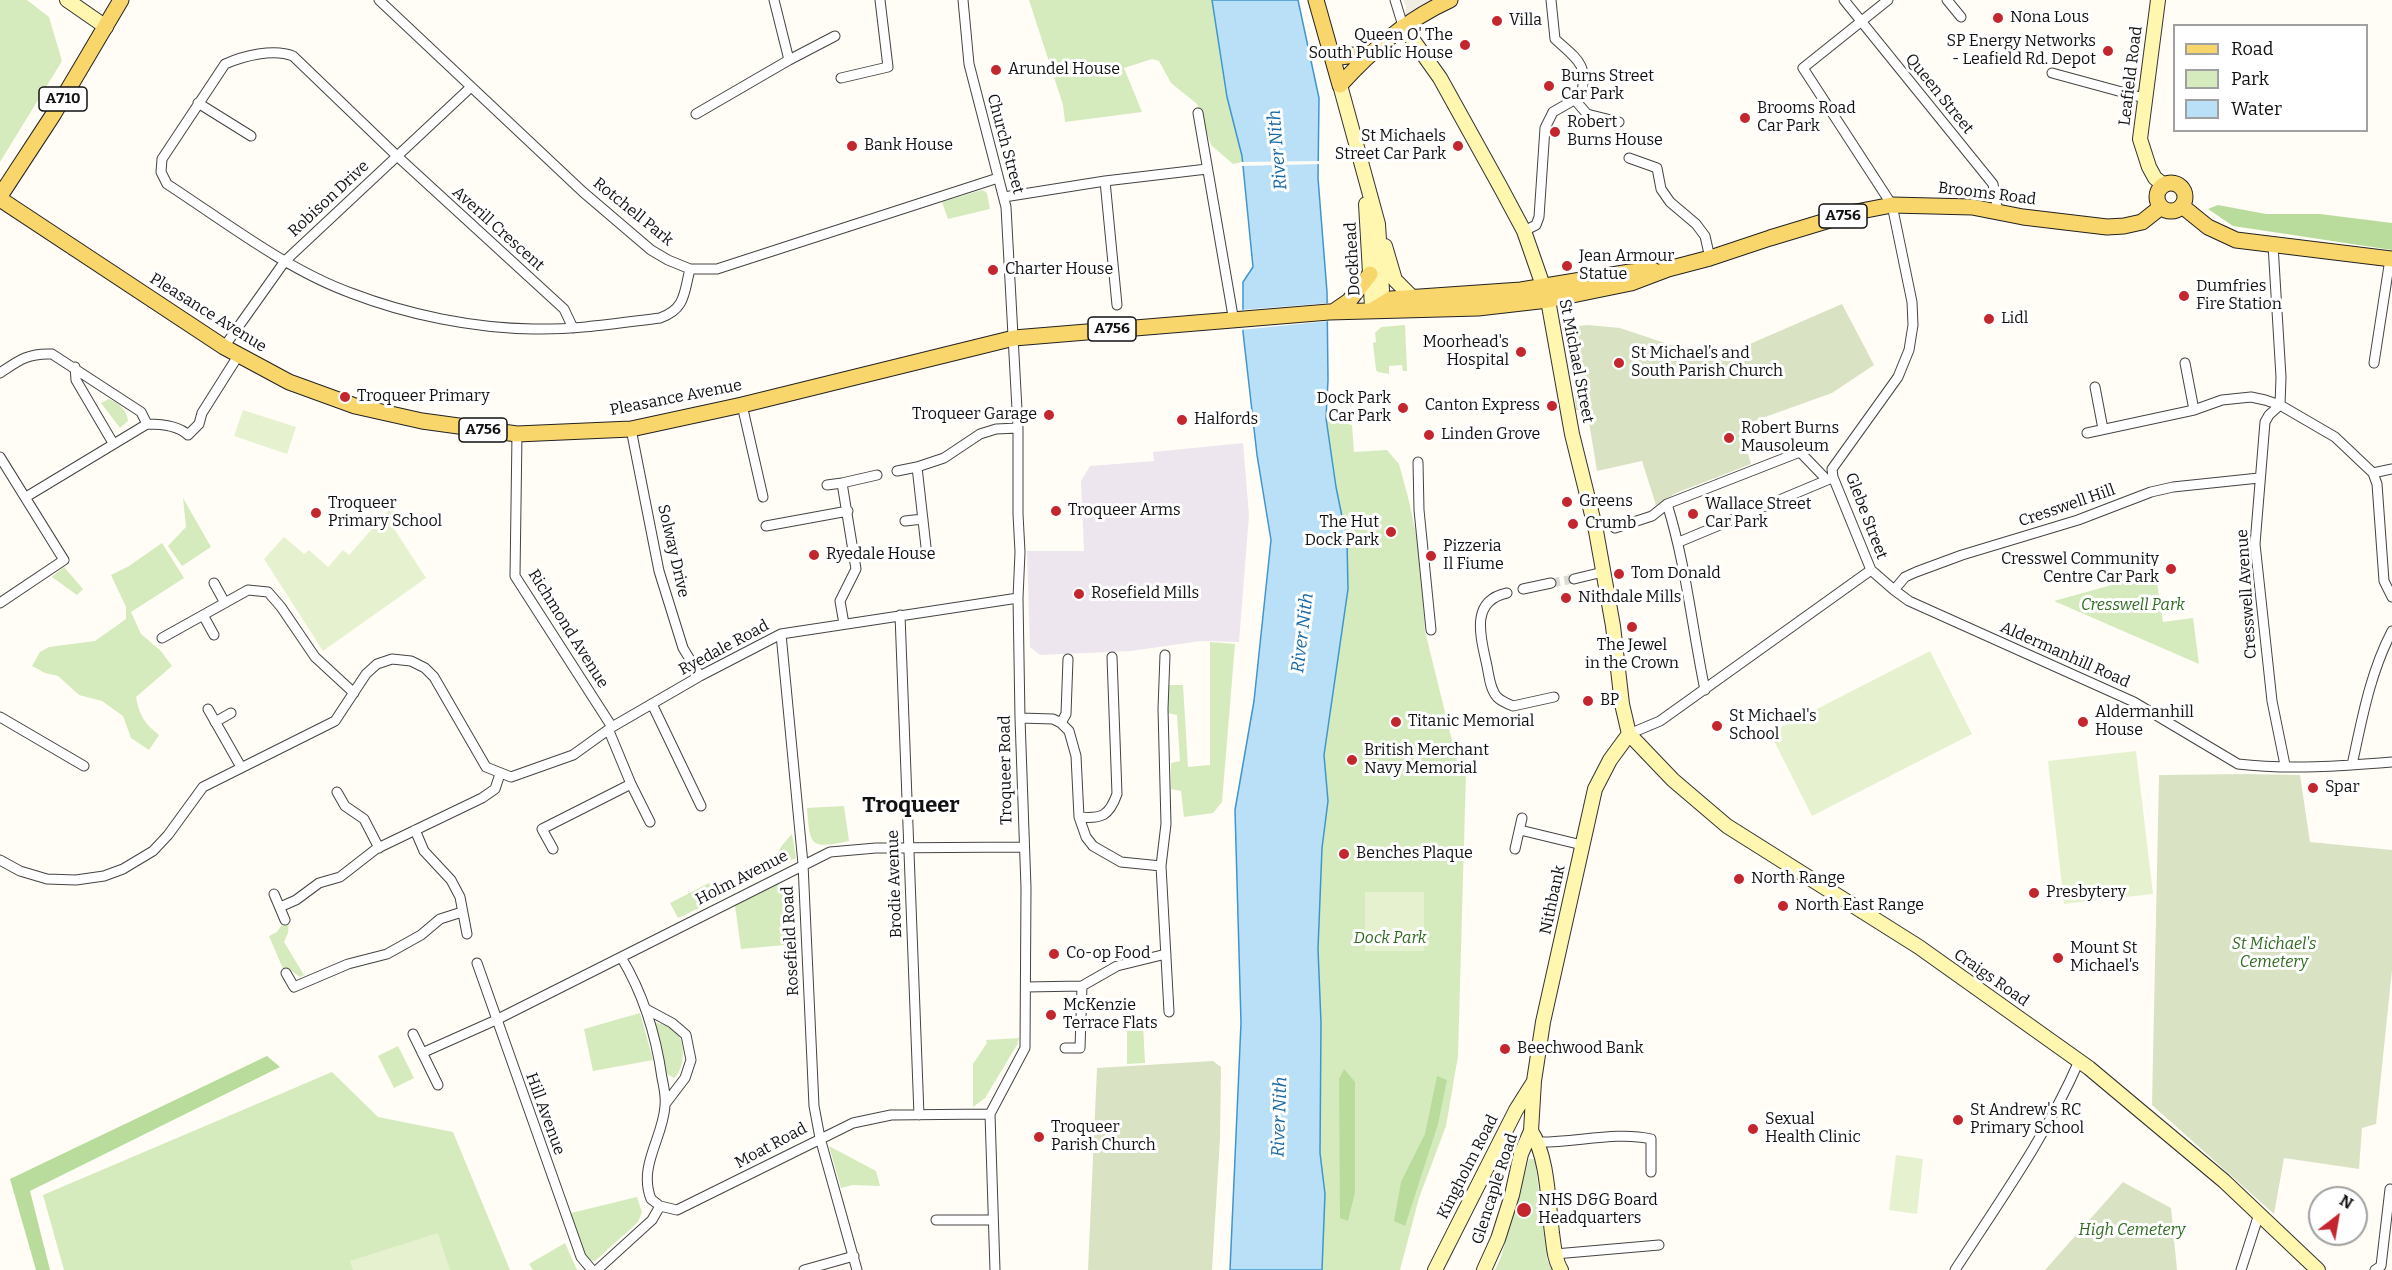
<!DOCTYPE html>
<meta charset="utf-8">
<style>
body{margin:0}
#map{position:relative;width:2392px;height:1270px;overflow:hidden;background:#fffdf5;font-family:Bitter,serif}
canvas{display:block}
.legend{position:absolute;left:2173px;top:24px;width:195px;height:108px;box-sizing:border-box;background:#fff;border:2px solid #a0a0a0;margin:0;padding:8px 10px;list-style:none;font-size:18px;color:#111}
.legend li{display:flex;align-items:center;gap:12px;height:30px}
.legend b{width:30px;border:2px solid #a0a0a0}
.north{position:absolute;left:2308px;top:1186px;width:60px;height:60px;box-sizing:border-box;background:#fff;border:2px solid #a0a0a0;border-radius:50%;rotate:31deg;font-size:16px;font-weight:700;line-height:24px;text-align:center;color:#111}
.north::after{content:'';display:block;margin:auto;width:21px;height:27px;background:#c4262e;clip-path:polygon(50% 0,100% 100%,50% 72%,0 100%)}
</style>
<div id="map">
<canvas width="2392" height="1270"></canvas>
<ul class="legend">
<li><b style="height:8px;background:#f9d66b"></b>Road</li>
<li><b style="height:16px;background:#d5ebbd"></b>Park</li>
<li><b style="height:16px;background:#b9e0f7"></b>Water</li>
</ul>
<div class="north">N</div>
</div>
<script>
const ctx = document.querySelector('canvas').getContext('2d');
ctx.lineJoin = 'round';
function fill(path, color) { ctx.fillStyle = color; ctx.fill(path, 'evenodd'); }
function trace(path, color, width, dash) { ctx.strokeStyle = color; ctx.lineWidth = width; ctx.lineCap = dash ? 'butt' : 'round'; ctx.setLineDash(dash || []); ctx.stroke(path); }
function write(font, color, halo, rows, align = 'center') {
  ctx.font = font + ' Bitter,serif'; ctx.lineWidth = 6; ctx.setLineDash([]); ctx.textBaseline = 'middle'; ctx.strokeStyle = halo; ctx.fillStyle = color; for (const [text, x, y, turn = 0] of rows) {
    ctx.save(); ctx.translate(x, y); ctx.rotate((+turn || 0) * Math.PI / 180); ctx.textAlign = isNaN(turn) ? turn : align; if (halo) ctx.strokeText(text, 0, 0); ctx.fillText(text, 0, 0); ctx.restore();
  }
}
const industrial = new Path2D(`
 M1243,443L1249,515L1239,642L1201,641L1131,651L1040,655L1030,647L1027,551H1084L1081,481L1090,466L1154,461L1153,452Z`);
const green = new Path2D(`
 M0,0H27L49,17L62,61L0,162Z
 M1029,0H1212L1243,162L1233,164L1211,145L1197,104L1171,83L1159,61L1152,59L1124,68L1142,112L1065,122L1063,105Z
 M982,190L987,193L990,209L948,219L942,202Z
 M1405,325L1407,371H1403L1402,365L1389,366V374L1378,372L1376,370L1373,343L1376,342L1375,333L1381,327Z
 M109,399C119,403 127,410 128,421L120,428L101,403Z
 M1326,418L1352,425L1354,452L1387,450L1399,464L1409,501L1420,553L1425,631L1457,761L1466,772L1458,1056L1446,1126L1419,1198L1400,1270H1322L1325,1194L1320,1153L1321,1023L1318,949L1322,848L1328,801L1324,755L1348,589L1347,541L1336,487Z
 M183,498L211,547L182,566L168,546L186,527Z
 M162,543L184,578L131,612L141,634L161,651L172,666L136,697C139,715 145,724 159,735L149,750L131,738L123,716L102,701L79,695L58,676L45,673L32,666L40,652L49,647L95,641L126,619V607L111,575L129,566Z
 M64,567L83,589L77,595L52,577Z
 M2146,571L2147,576L2154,575L2155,582H2157L2163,622L2193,618L2199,664L2054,601L2108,586Z
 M1210,642L1235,644L1222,802L1213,813L1184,817L1181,791L1171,789V763L1180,761L1177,715L1167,713L1169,685H1183L1188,767L1210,765Z
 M844,806L849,841C810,849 810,847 807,808Z
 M792,834L796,858L776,867C775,852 782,845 792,834Z
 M709,883L718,899L678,918L670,903Z
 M776,884L788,886L795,896L796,944L741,949L735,905Z
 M289,921L288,933L284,942L304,975L300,977L289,969L284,971L269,936L277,932L283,923Z
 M640,1013L653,1060L593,1071L584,1029Z
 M654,1022C661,1024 668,1025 673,1029C686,1038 686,1068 674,1078L667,1074Z
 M1127,1024L1143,1025L1145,1063L1127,1064Z
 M1019,1038L1017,1045L985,1098L973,1107V1064L987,1043L986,1040Z
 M398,1046L414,1078L394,1088L378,1056Z
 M332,1072L378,1117L453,1132L510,1270H64L43,1195Z
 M829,1146L876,1171L880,1186L853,1185L841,1188Z
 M1529,1159H1535L1547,1259L1552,1270H1495L1501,1257Z
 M637,1197L642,1212L638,1222L595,1261L586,1259L571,1213Z
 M565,1243L577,1270H533L529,1264Z`);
const forest = new Path2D(`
 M2218,205L2266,214H2320L2392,223V250L2233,226L2208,209Z
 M267,1056L280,1067L30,1191L50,1270H36L10,1179Z
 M1344,1069L1355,1082V1192L1348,1221L1340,1218L1339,1079Z
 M1437,1076L1447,1080L1438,1124L1405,1226L1394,1221L1401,1182L1425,1134Z`);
const cemetery = new Path2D(`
 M1842,304L1874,365L1832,393L1740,426L1751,464L1676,493L1656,505L1642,461L1597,471L1587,410H1576L1569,327L1588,325L1620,328L1671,345L1722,356Z
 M2246,774L2300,775L2310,842L2392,850V970L2376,1124L2362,1128L2359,1169L2284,1158L2274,1214L2152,1105L2159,775Z
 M1213,1061L1221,1067L1220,1139L1212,1270H1088L1097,1068Z
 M2123,1182L2171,1208L2177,1270H2045Z`);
const pitch = new Path2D(`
 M243,410L296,427L287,454L234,436Z
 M395,503L391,524L426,578L323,651L264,559L284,537L304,554L309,550L328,567L343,550L349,555Z
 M1930,651L1972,734L1812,816L1770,733Z
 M2136,751L2153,894L2064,904L2048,761Z
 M1365,892H1424V951H1365Z
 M1896,1155L1923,1159L1917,1214L1889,1210Z
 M438,1233L450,1270H353L350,1261Z`);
const plaza = new Path2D(`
 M1403,0H1444L1408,19L1405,16L1406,6Z`);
const water = new Path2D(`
 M1212,0H1298L1319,98L1318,178L1327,292L1328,380L1326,418L1336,487L1347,541L1348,589L1324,755L1328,801L1322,848L1318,949L1321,1023L1320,1153L1325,1194L1322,1270H1230L1241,1023L1235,810L1254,701L1271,540L1257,455L1243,332V282L1253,267L1242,156L1227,97Z`);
const pier = new Path2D(`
 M1321,161V164L1240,166V162Z
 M1330,303L1329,321L1240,330V310Z`);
const streetTunnel = new Path2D(`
 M1551,583L1574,579`);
const street = new Path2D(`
 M379,0L583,192L651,250L668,260L690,269H717L998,178
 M774,0L789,60L835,36
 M963,0L969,64L1006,207L1018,428V514L1020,552L1018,598L1020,718L1026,888L1025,1048L990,1114L995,1270
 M1395,0L1403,26
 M1844,0L1993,184L1998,212
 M1888,0L1803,68L1892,205L1912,302L1913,325L1909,350L1898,377L1832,469L1833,477L1871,570L1894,590L1909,601L2134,702L2238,764C2288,770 2342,766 2392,762
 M1947,0L1961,17
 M2052,73L2144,98
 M841,78L888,67L880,0
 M1575,100L1587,114L1619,122
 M198,103L251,136
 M1198,113L1233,316
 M696,114L789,60
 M1629,158L1657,168L1661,189L1670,202L1696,224L1705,236L1710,258
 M1105,181L1117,305
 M1004,197L1105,181L1207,169
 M1524,231L1536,225L1539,217L1545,128L1553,112L1581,96C1589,64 1577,59 1555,39L1551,0
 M2273,245L2281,377L2280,405L2269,415L2265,422L2255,544L2272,701L2285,765
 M573,328L564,309L397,156L293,56C274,48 243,56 225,64L162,159L161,172L167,184C224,221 287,270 351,293C408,315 473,328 533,329C576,330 619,323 660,318C686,309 684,292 690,269
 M224,347L285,261L471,87
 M2185,363L2194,410
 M2374,363L2390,259
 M75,367L76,380L113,443
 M0,373C19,360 28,353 52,354L141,412L147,424
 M2095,387L2103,429
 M742,405L763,497
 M631,429L659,571L683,648L700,676
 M2087,433L2194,410L2222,400L2251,397L2265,400L2280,405L2335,437L2373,473L2377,484L2384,581L2392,597
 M517,434L515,576L612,727
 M0,457L64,560L0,603
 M1418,462L1419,510L1431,630
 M917,467L926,547
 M897,471L917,467L944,458L980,434L996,429L1018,428
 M2373,473L2392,469
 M827,485L842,483
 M26,497L147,424C160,424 179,426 188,435L199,424L202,413L238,356
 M1667,504C1686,564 1692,628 1705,690
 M905,521L923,519
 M766,526L848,511
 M1615,528L1652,516L1667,504L1800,452L1827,480
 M1679,542L1832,478
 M1574,579L1603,572
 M214,583L225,603
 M1523,589L1551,583
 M1894,590L1905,577L1916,572L1962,555L2078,520L2151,492L2173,487L2259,478
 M1507,593C1469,601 1481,638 1487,666C1489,676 1490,689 1497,697C1501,701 1508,704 1513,706L1554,697
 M203,615L214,635
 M900,615L919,1115
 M844,624L840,601L856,569L842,483L877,475
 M781,634L803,864L814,1106L820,1138L857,1270
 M162,638L248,590L268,592L281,607L315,657L354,693
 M1165,655L1163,709L1166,824L1161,866L1169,1012
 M652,704L701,806
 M208,709L241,767
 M0,717L84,766
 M1020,718L1053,719L1061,723L1069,731L1076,756L1079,817L1086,837L1093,846L1121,862L1161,866
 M215,722L231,713
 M1061,723L1066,714L1068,659
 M609,731L631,784L650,822
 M1629,734L1660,721L1871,570
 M2352,765C2362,719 2370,673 2392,631
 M337,792L345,806L364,819L379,848
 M1079,817C1102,819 1109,816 1117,794L1112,657
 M415,830L424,851L451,880L460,897L467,934
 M1520,830L1582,845
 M553,849L542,829L631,784
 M1515,849L1522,818
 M0,860L20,871L47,879L76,880L104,876L123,869L153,851L168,835L203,787L335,721L366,674L377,664L392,659L411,661L425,668L434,677L486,767L511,777L573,755L612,727L700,676L781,634L1018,598
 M274,894L285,920
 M280,907L296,900L319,883L340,877L376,849L482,798L495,789L500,774
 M621,957C644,995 656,1035 662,1078C664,1087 666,1097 665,1106C663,1138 638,1166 651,1199L660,1206
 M477,963L581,1257L592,1270
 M286,973L294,987L348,964L387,954L421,935L440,919L462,912
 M1082,986L1117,966L1166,954
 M1026,987L1082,986L1080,1048H1065
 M646,1009L672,1023L686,1035L691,1060L685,1078L666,1103
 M413,1034L438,1085
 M422,1053L496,1020L830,852L876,848L1023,847
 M1538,1142C1573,1143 1617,1131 1651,1139V1172
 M936,1220H992
 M1555,1254L1659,1245
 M597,1270L652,1220L660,1206L677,1210L853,1123L891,1115L990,1114
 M804,1270L854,1256
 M1955,1270C1999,1202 2047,1135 2079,1061
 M2241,1270L2259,1214
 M2375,1270L2381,1266L2390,1189`);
const secondary = new Path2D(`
 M67,0L106,27
 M2158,0L2140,139L2149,167L2155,178L2164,185
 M1403,26L1440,78L1501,188L1524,231L1548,300L1572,434L1596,531L1613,626L1622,704L1629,734L1673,780L1727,826L1919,947L2089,1068L2224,1181L2318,1270
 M1340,85L1378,224L1382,290L1372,310
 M1366,204L1372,307
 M1385,246L1395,280L1412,297
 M1531,1131C1548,1157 1548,1202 1552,1233C1554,1246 1554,1259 1561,1270
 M1435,1270L1516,1110L1533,1083
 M1484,1270L1498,1239L1512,1195L1521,1154L1531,1131L1534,1081L1543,1022L1595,789L1610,760L1629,734`);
const primary = new Path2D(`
 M1316,0L1340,85
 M1333,58L1369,53
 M1340,85C1372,50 1406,20 1450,0
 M2157 197a14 14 0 1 1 28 0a14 14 0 1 1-28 0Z
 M0,196L53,115L121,0
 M0,199L224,347L289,382L355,406L422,421L517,434L631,429L742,405L1014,338L1329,312L1478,308L1548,300L1631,283L1668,269L1710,258L1770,238L1856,212L1892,205L1972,207L2023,217L2107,227L2124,226L2142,222L2161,207
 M2182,206L2208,227L2236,240L2392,259
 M1373,310L1391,299L1521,290L1630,272L1653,270
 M1333,312L1349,301L1370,274`);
const markers = [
 [1998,18,6,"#c4262e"],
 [1497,21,6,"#c4262e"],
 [1465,45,6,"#c4262e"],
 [2108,51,6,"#c4262e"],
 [996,70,6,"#c4262e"],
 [1549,86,6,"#c4262e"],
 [1745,118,6,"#c4262e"],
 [1555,132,6,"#c4262e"],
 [852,146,6,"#c4262e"],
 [1458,146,6,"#c4262e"],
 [1567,266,6,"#c4262e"],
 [993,270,6,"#c4262e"],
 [2184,296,6,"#c4262e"],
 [1989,319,6,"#c4262e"],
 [1521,352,6,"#c4262e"],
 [1619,363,6,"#c4262e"],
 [345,397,6,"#c4262e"],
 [1552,406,6,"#c4262e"],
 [1403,408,6,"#c4262e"],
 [1049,415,6,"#c4262e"],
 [1182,420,6,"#c4262e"],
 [1429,435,6,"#c4262e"],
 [1729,438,6,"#c4262e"],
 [1567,502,6,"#c4262e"],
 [1056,511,6,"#c4262e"],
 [316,513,6,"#c4262e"],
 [1693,514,6,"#c4262e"],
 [1573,524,6,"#c4262e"],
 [1391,532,6,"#c4262e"],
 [814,555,6,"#c4262e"],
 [1431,556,6,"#c4262e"],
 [2171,569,6,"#c4262e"],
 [1619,574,6,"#c4262e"],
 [1079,594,6,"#c4262e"],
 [1566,598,6,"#c4262e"],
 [1632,627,6,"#c4262e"],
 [1588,701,6,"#c4262e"],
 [1396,722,6,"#c4262e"],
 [2083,722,6,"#c4262e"],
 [1717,726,6,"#c4262e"],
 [1352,760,6,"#c4262e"],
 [2313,788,6,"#c4262e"],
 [1344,854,6,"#c4262e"],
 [1739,879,6,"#c4262e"],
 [2034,893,6,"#c4262e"],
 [1783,906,6,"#c4262e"],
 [1054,954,6,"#c4262e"],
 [2058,958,6,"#c4262e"],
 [1051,1015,6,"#c4262e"],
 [1505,1049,6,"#c4262e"],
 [1958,1120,6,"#c4262e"],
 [1753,1129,6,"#c4262e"],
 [1039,1137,6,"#c4262e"],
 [1524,1210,8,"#c4262e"]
];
const shields = [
 [63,99,48],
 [1843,216,48],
 [1112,329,48],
 [483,430,48]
];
const shieldNames = [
 ["A710",63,99],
 ["A756",1843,216],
 ["A756",1112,329],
 ["A756",483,430]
];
const poiNames = [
 ["Nona Lous",2010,18],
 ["Villa",1509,21],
 ["Queen O' The",1453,36,"right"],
 ["South Public House",1453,54,"right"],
 ["SP Energy Networks",2096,42,"right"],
 ["- Leafield Rd. Depot",2096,60,"right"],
 ["Arundel House",1008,70],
 ["Burns Street",1561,77],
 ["Car Park",1561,95],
 ["Brooms Road",1757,109],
 ["Car Park",1757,127],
 ["Robert",1567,123],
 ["Burns House",1567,141],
 ["St Michaels",1446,137,"right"],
 ["Street Car Park",1446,155,"right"],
 ["Bank House",864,146],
 ["Jean Armour",1579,257],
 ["Statue",1579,275],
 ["Charter House",1005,270],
 ["Dumfries",2196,287],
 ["Fire Station",2196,305],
 ["Lidl",2001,319],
 ["Moorhead's",1509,343,"right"],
 ["Hospital",1509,361,"right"],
 ["St Michael’s and",1631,354],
 ["South Parish Church",1631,372],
 ["Troqueer Primary",357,397],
 ["Dock Park",1391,399,"right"],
 ["Car Park",1391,417,"right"],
 ["Canton Express",1540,406,"right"],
 ["Troqueer Garage",1037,415,"right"],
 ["Halfords",1194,420],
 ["Robert Burns",1741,429],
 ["Mausoleum",1741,447],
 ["Linden Grove",1441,435],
 ["Greens",1579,502],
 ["Troqueer",328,504],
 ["Primary School",328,522],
 ["Wallace Street",1705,505],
 ["Car Park",1705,523],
 ["Troqueer Arms",1068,511],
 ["The Hut",1379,523,"right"],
 ["Dock Park",1379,541,"right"],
 ["Crumb",1585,524],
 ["Pizzeria",1443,547],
 ["Il Fiume",1443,565],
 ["Ryedale House",826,555],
 ["Cresswel Community",2159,560,"right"],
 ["Centre Car Park",2159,578,"right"],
 ["Tom Donald",1631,574],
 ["Rosefield Mills",1091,594],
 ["Nithdale Mills",1578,598],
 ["The Jewel",1632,646,"center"],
 ["in the Crown",1632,664,"center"],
 ["BP",1600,701],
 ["Aldermanhill",2095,713],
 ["House",2095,731],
 ["St Michael's",1729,717],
 ["School",1729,735],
 ["Titanic Memorial",1408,722],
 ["British Merchant",1364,751],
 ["Navy Memorial",1364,769],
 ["Spar",2325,788],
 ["Benches Plaque",1356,854],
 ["North Range",1751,879],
 ["Presbytery",2046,893],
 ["North East Range",1795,906],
 ["Mount St",2070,949],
 ["Michael's",2070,967],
 ["Co-op Food",1066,954],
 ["McKenzie",1063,1006],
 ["Terrace Flats",1063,1024],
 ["Beechwood Bank",1517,1049],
 ["St Andrew's RC",1970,1111],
 ["Primary School",1970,1129],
 ["Sexual",1765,1120],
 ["Health Clinic",1765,1138],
 ["Troqueer",1051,1128],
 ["Parish Church",1051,1146],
 ["NHS D&G Board",1538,1201],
 ["Headquarters",1538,1219]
];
const streetNames = [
 ["Leafield Road",2131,76,-83],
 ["Queen Street",1939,94,51],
 ["Church Street",1005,144,75],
 ["Brooms Road",1987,194,7],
 ["Robison Drive",329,199,-43],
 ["Rotchell Park",633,212,39],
 ["Averill Crescent",498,229,42],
 ["Dockhead",1353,259,-93],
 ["Pleasance Avenue",208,313,32],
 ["St Michael Street",1576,361,79],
 ["Pleasance Avenue",676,398,-11],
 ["Cresswell Hill",2067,506,-19],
 ["Glebe Street",1866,516,69],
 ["Solway Drive",673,551,77],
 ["Cresswell Avenue",2247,594,-94],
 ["Richmond Avenue",568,629,58],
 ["Ryedale Road",724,648,-28],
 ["Aldermanhill Road",2065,655,24],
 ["Troqueer Road",1006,770,-91],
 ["Holm Avenue",742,878,-27],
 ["Brodie Avenue",895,884,-92],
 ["Nithbank",1553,900,-78],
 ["Rosefield Road",791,941,-93],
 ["Craigs Road",1991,978,35],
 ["Hill Avenue",545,1114,70],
 ["Moat Road",771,1146,-28],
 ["Kingholm Road",1468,1167,-63],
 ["Glencaple Road",1495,1189,-72]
];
const parkNames = [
 ["Cresswell Park",2133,606],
 ["Dock Park",1390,939],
 ["St Michael's",2274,945],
 ["Cemetery",2274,963],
 ["High Cemetery",2132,1231]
];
const waterNames = [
 ["River Nith",1278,150,-95],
 ["River Nith",1303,633,-83],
 ["River Nith",1280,1117,-88]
];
const districtNames = [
 ["Troqueer",911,806]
];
fill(industrial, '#eee6ef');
fill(green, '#d5ebbd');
fill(forest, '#b9dc9c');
fill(cemetery, '#d9e3c4');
fill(pitch, '#e6f2cf');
fill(plaza, '#f1ede2');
fill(water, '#b9e0f7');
trace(water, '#3f96cf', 1.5);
fill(pier, '#fffdf5');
trace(streetTunnel, '#dbdad3', 9, [9, 4.5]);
trace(street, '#444', 11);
trace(secondary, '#333', 16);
trace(primary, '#222', 17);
trace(street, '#fff', 9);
trace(secondary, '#fff6b0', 14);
trace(primary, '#f9d66b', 15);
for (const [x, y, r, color] of markers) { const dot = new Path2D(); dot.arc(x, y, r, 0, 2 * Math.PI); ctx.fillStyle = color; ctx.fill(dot); trace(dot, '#fff', 2); }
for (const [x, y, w] of shields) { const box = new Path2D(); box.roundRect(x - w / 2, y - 12, w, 24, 4.5); ctx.fillStyle = '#fff'; ctx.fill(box); trace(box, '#111', 1.5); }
write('bold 15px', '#111', null, shieldNames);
write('16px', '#111', '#fff', poiNames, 'left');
write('16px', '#111', '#fff', streetNames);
write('italic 16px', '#2f6b1f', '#fff', parkNames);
write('italic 18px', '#1768a6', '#fff', waterNames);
write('bold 22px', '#111', '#fff', districtNames);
</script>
